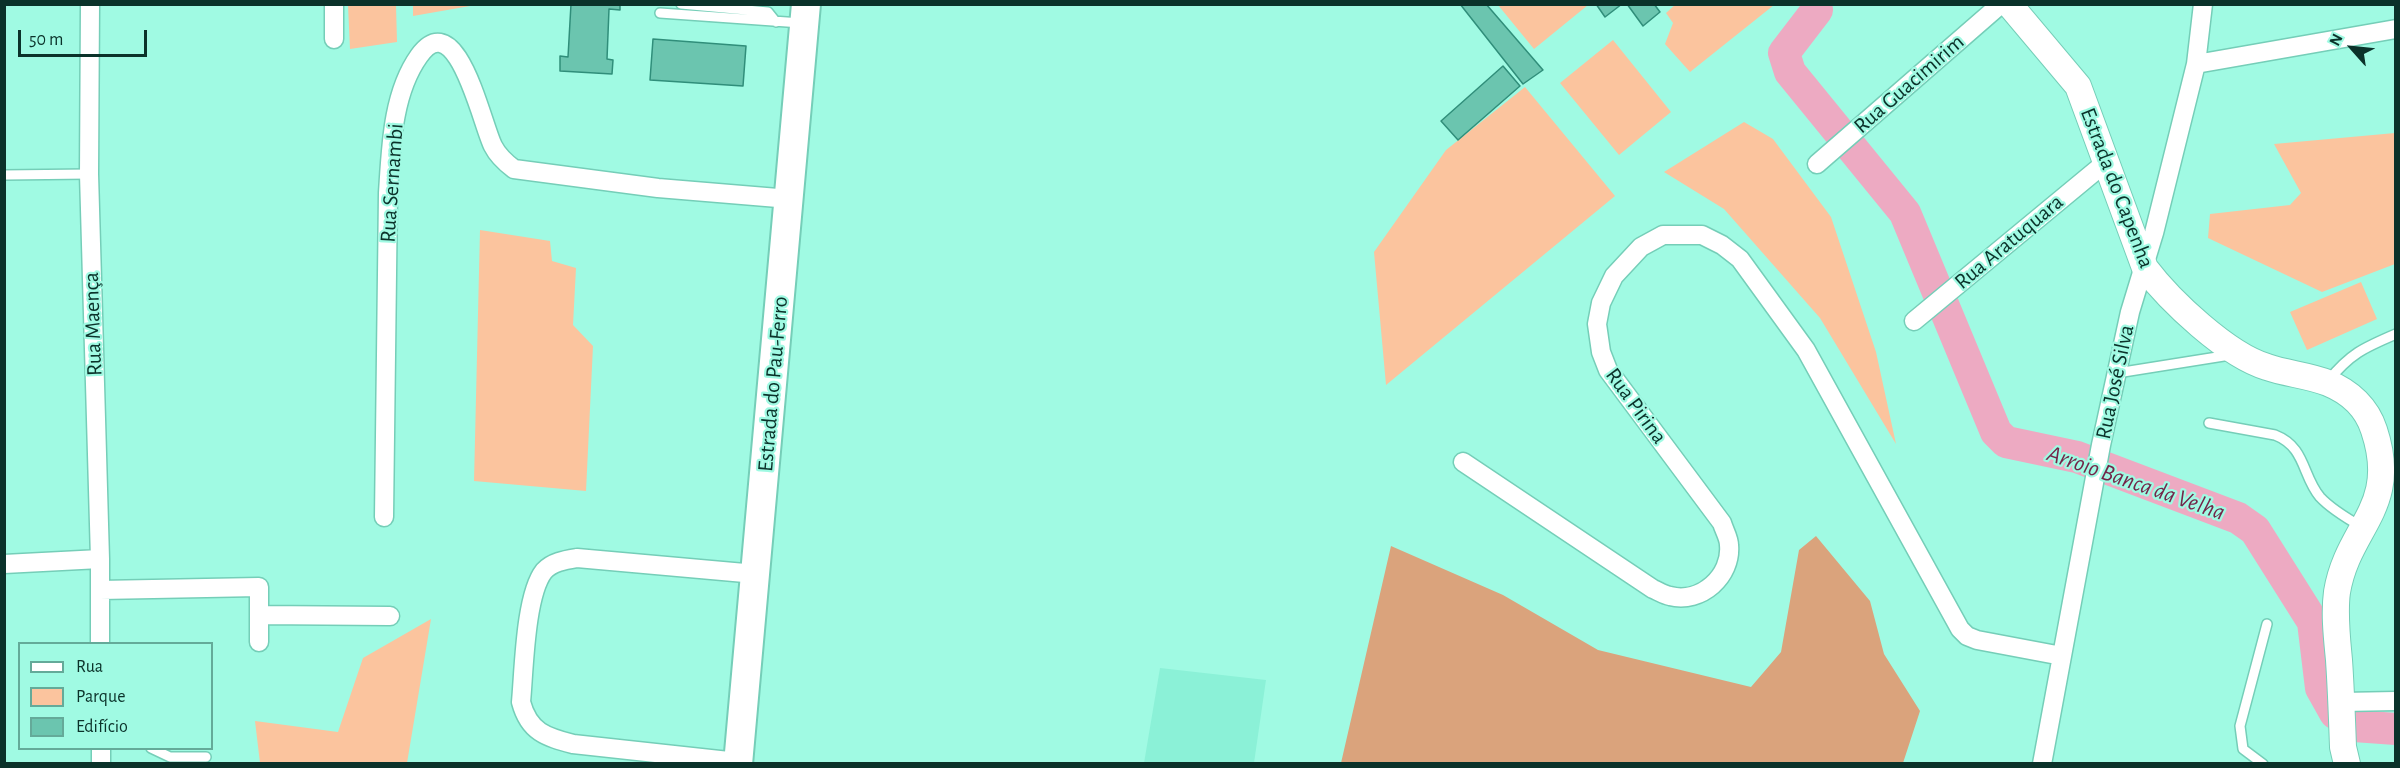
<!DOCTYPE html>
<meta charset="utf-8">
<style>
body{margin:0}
#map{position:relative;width:2400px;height:768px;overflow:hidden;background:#a0fae3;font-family:"Alegreya Sans",sans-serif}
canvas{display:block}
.frame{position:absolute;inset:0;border:6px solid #0b322a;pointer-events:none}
.legend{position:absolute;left:18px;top:642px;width:195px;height:108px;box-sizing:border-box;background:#a0fae3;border:2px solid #64aa99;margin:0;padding:8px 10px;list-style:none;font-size:18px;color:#0b322a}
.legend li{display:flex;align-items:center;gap:12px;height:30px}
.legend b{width:30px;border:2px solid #64aa99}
.north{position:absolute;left:2322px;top:18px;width:60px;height:60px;-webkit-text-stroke:4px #a0fae3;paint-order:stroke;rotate:297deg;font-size:16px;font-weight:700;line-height:24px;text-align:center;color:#0b322a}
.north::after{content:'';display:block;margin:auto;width:21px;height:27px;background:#0b322a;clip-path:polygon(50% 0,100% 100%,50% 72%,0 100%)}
.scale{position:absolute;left:18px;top:30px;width:129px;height:27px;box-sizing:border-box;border:3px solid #0b322a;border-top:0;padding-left:8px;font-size:18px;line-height:21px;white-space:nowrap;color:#0b322a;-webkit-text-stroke:4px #a0fae3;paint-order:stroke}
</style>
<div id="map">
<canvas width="2400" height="768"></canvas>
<div class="frame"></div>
<ul class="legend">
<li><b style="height:8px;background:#fff"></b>Rua</li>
<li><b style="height:16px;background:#fbc49e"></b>Parque</li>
<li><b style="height:16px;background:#6bc5af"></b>Edifício</li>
</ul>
<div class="north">N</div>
<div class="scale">50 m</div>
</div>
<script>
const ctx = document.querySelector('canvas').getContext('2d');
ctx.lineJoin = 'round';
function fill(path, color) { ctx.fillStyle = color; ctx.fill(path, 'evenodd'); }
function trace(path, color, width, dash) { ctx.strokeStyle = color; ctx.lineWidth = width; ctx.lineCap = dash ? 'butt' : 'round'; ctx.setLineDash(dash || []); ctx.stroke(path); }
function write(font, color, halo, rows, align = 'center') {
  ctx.font = font + ' "Alegreya Sans",sans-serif'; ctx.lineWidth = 4.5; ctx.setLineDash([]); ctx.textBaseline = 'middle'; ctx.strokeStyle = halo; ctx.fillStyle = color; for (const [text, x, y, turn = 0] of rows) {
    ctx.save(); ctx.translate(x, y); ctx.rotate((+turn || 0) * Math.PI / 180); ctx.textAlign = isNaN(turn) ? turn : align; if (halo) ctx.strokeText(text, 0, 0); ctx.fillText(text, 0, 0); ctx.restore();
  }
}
const built = new Path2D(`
 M1160,668L1266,680L1254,763H1144Z`);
const green = new Path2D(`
 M470,4V6L413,16V5Z
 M1676,4H1774V5L1690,72L1665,44L1673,23L1666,13Z
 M348,5H396L397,42L350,49Z
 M1498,5H1588L1534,49Z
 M1613,40L1671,112L1619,155L1560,83Z
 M1525,87L1615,196L1386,385L1374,252L1446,150Z
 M1744,122L1773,139L1831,217L1876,352L1896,444L1820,318L1724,209L1664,172Z
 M2395,133V264L2322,292L2208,238L2210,214L2290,205L2301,193L2274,144Z
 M480,230L550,241L552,261L576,268L573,325L593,346L586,491L474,481Z
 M2361,282L2377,319L2307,350L2290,312Z
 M431,619L407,763H260L255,721L338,732L363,658Z`);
const forest = new Path2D(`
 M1816,536L1870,601L1884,654L1920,711L1903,763H1341L1391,546L1503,595L1598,650L1751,687L1781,652L1799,550Z`);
const river = new Path2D(`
 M1816,4L1817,10L1784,53L1790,72L1905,213L1996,432L2006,442L2077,457L2238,518L2255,530L2313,622L2321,688L2335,713L2354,726L2396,729`);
const building = new Path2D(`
 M571,4H620V10L609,9L607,59L613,60L612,74L560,71V56L568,57Z
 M1460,4H1486L1543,70L1523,84Z
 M1596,4H1622L1605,17Z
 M1627,4H1654L1660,12L1643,26Z
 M653,39L746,46L743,86L650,80Z
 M1503,66L1520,86L1458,140L1441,121Z`);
const lane = new Path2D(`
 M681,4L768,12L776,22
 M660,13L801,23
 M4,175L89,174
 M2117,373L2230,355
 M2328,381C2350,354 2363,348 2396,334
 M2209,423L2275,435C2306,447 2302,476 2320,497C2331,509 2348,519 2362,527
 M151,748L170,757H206
 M2263,764L2243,749L2240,726L2267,624`);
const street = new Path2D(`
 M90,4L89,174L100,559V644
 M334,39V4
 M2196,64L2396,29
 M1817,164L2001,4
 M1914,321L2105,163
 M1463,462L1653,589C1658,591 1664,595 1670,596C1701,604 1732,576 1729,545C1729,538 1724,530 1722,523L1608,370L1601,352L1597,324L1601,303L1614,276L1641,247L1663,235H1702L1722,245L1740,259L1806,350L1960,629L1967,636L1977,640L2062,656
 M384,517L388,193C391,148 392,94 419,56C457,3 482,125 493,146C498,156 506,163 514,169L658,188L790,199
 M4,564L100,559
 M100,590L259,587V642
 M259,615L390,616
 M2342,702L2396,701
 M101,748V764
 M738,762L573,744C546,737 529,732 521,702C524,671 525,595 544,571C552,562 565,560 577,558L756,574
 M2042,764L2101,445L2130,312L2154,233L2196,64L2203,4`);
const secondary = new Path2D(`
 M2009,4L2078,86L2145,268C2170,301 2227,355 2267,367C2287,374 2308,375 2328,383C2350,392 2367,408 2374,430C2400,508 2348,526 2337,592C2334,614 2337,639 2339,660C2341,689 2342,718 2343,747L2347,764`);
const primary = new Path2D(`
 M738,764L806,4`);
const streetNames = [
 ["Rua Guacimirim",1909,84,-41],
 ["Rua Sernambi",392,183,-86],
 ["Estrada do Capenha",2117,188,69],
 ["Rua Aratuquara",2009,242,-40],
 ["Rua Maença",93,324,-92],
 ["Rua José Silva",2115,382,-78],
 ["Estrada do Pau-Ferro",773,384,-85],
 ["Rua Pirina",1636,406,54]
];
const waterNames = [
 ["Arroio Banca da Velha",2136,483,19]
];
fill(built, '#8bf1d7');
fill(green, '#fbc49e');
fill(forest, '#daa37c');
trace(river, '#edaac2', 32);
fill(building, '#6bc5af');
trace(building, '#308e7a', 1.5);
trace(lane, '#75ceb8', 12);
trace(street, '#75ceb8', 21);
trace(secondary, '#75ceb8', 28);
trace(primary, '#75ceb8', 32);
trace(lane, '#fff', 9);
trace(street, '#fff', 18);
trace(secondary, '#fff', 26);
trace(primary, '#fff', 28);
write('22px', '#0b322a', '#a0fae3', streetNames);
write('italic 24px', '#732649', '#a0fae3', waterNames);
</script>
